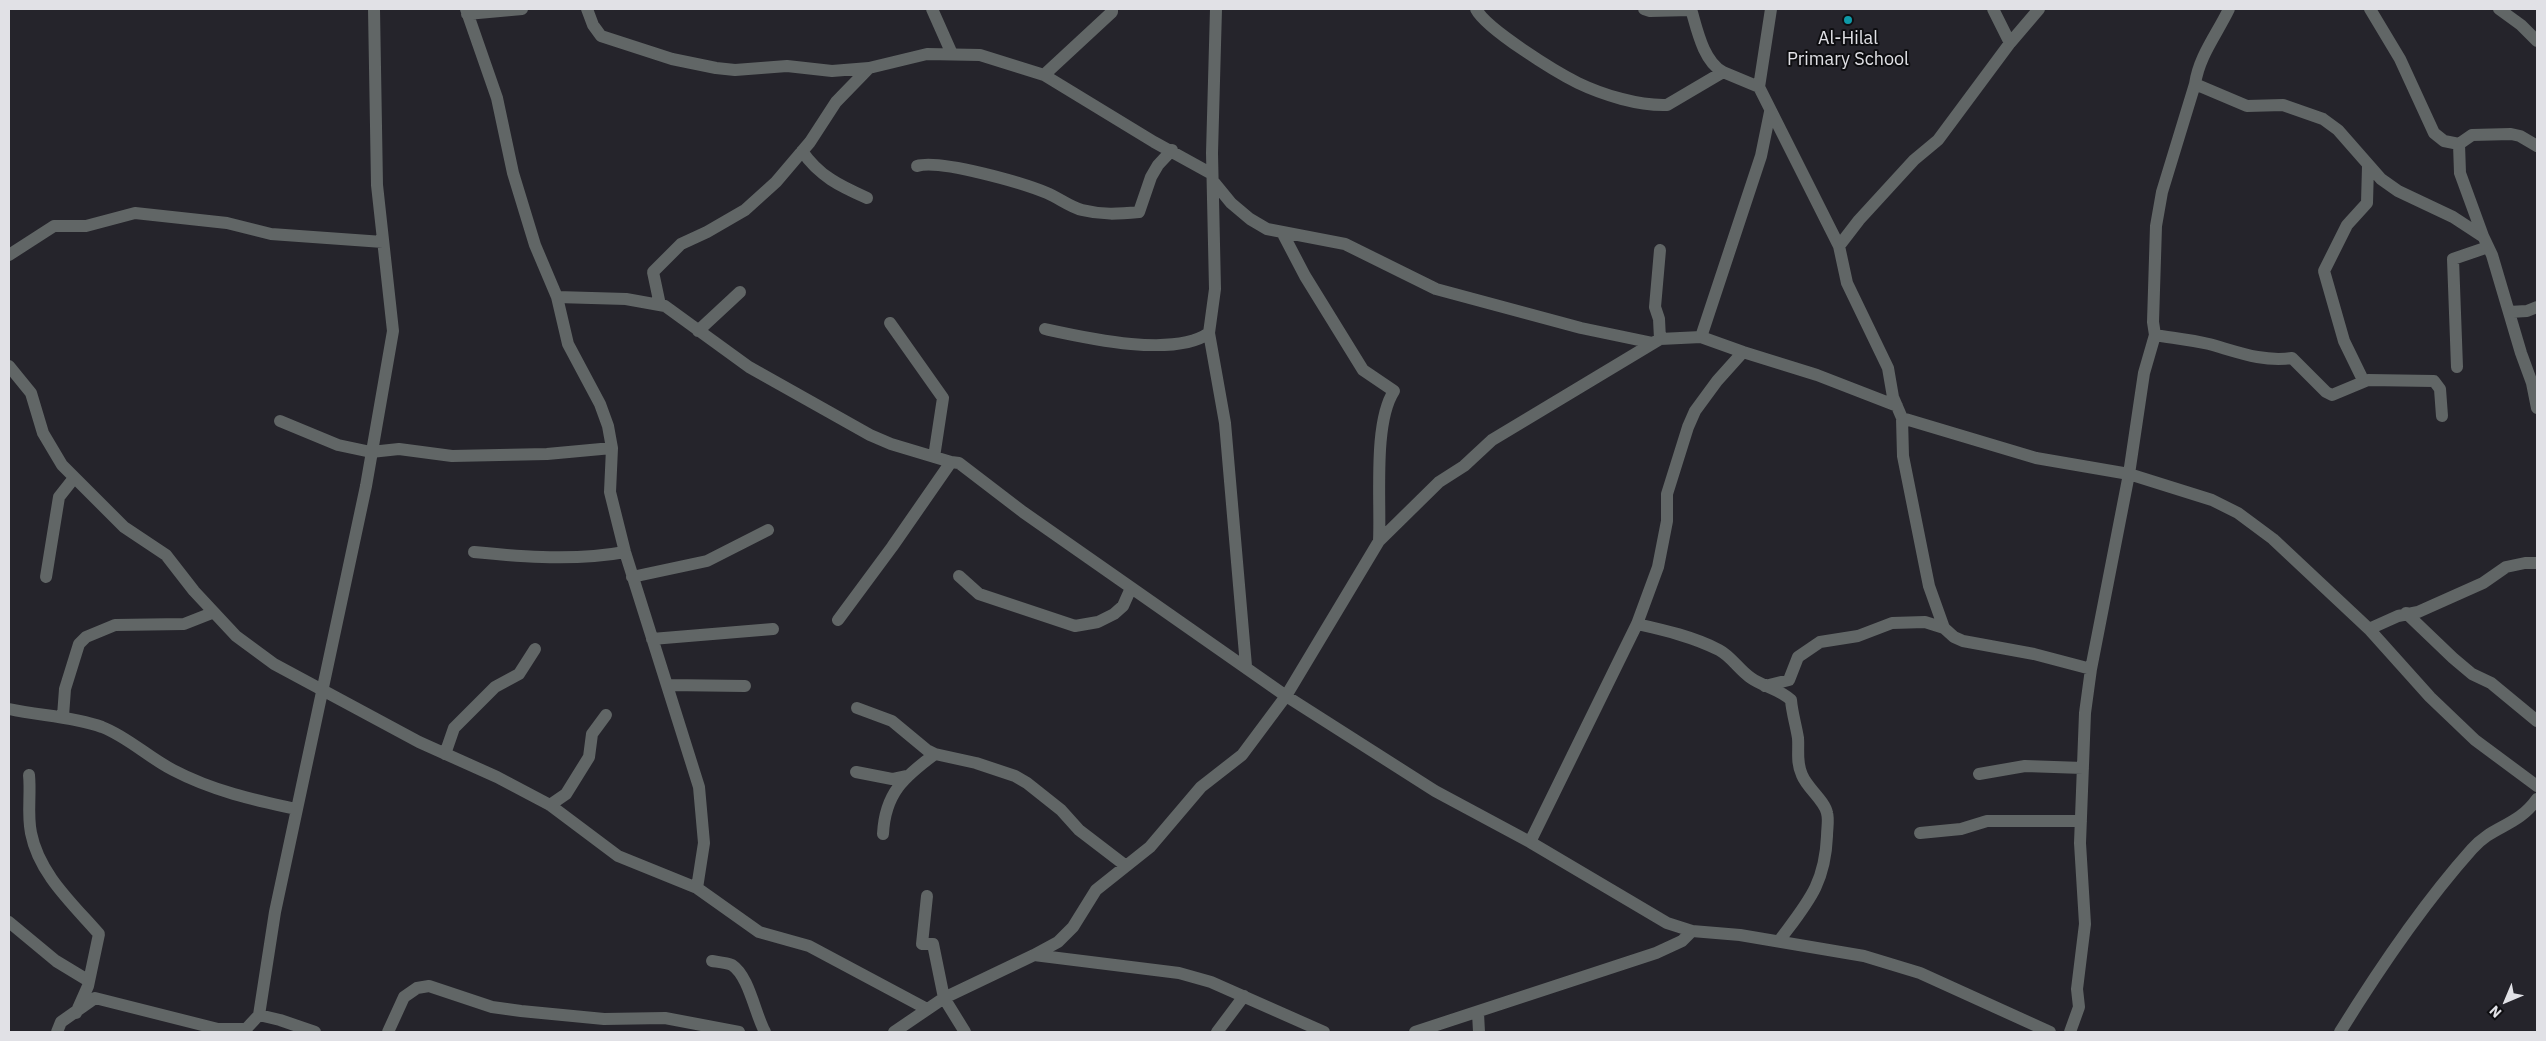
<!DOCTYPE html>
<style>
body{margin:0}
#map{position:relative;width:2546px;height:1041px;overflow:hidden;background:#25242b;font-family:"IBM Plex Sans",sans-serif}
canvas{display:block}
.frame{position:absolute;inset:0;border:10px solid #e1e1e6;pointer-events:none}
.north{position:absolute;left:2481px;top:976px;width:50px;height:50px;-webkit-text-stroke:4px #0e0e11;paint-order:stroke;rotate:225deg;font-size:14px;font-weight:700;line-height:20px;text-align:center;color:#e1e1e6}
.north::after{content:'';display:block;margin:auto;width:18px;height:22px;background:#e1e1e6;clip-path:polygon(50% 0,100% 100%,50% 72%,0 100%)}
</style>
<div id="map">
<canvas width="2546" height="1041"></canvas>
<div class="frame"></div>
<div class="north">N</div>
</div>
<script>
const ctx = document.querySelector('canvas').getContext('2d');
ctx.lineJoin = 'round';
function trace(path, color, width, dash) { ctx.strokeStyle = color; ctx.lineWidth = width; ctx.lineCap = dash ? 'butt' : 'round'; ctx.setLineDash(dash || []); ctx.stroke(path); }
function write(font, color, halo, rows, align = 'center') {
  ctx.font = font + ' "IBM Plex Sans",sans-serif'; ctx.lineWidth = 4; ctx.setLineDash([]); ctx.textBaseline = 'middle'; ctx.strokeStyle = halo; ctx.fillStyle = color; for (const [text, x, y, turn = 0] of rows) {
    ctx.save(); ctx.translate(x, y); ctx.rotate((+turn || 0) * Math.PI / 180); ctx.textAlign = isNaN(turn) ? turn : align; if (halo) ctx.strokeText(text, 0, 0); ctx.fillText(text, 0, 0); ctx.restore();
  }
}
const minor = new Path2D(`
 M466,9L497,98L513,173L535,245L557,297L568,344L600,404L608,426L612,448L610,492L625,552L699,787L704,843L697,888
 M587,9L593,25L601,36L672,59L716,68L735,70L787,66L832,71L869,68
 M932,9L952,54
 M1216,9L1212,153L1215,289L1209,333L1225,423L1246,666
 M1476,9C1486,29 1556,72 1578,83C1603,95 1639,106 1667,105L1723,72L1759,87
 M1644,9L1650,11L1691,10
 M1691,9C1697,29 1703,61 1723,72
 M1771,9L1759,87L1839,246L1847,283L1888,368L1893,397L1902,418L1903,456L1929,586L1944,628L1954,637L1963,641L2034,654L2091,669
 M1993,9L2010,43
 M2370,9L2400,59L2434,133L2444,141L2459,144L2460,173L2483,236L2492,255L2521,353L2532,383L2537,408
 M2499,9L2521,25L2537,41
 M467,14L522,9
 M1044,75L1112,12V9
 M2195,84L2247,106L2283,105L2323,119L2338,130L2381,179L2398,191L2453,217L2482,236
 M2459,144L2472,135L2511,134L2520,136L2537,146
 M802,151C819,176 840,186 867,198
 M917,166C940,159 1023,183 1047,193C1059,198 1070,207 1082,210C1102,215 1118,214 1139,212L1151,177L1158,165L1172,150
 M1213,181L1231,203L1250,219L1267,229L1345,244L1436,289L1581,328L1653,343
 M1282,232L1305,276L1363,370L1394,391C1373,423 1381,501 1379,541
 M1839,246L1859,220L1914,160L1938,140L2010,43L2039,9
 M1660,250L1655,307L1659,319L1660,339
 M9,255L54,226H86L135,213L227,223L271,234L383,242
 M557,297L626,299L665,306L749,367L870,435L891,444L951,462
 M660,305L653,272L681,244L707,232L745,210L776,182L810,142L836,102L869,68L927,54L980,55L1044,75L1154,142L1212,174
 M2509,312L2527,311L2537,307
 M890,323L943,398L934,457
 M1045,329C1086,338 1174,358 1209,333
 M698,331L740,292
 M2155,335C2173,338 2191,340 2209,344C2238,352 2262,362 2292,358L2326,392L2332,395L2368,380L2434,381L2440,389L2442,416
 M1701,337L1761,156L1770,112
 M9,366L31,393L43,433L62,465L124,527L166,555L194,591L236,636L274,664L419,742L497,777L550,805L618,856L697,888L759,932L809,946L927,1009
 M2457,367L2453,259L2488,247
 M2363,380L2344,341L2324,271L2347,225L2367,203L2368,166
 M1902,418L2036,458L2129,474L2212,500L2238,513L2273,539L2369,629L2430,697L2475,740L2537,786
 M280,421L338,445L371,452L399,449L452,456L547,454L612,448
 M474,552C524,557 576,561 625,552
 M959,576L979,594L1075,626L1098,622L1114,614L1123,606L1131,588
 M46,577L59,497L74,478
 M632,577L707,561L768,530
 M2406,613L2453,658L2472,674L2491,683L2537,721
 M838,620L892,547L951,462L959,463L1023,512L1286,696L1435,791L1530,842L1667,923L1692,931L1740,935L1864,956L1920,973L2050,1032
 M1637,624C1664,630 1694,637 1719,650C1731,656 1739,670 1751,678C1764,687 1779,689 1791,700C1792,713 1796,725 1798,738C1799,751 1796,762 1802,775C1807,788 1825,801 1827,813C1829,820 1827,828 1827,836C1825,885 1807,903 1779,941
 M2369,629L2398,616L2418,612L2483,583L2506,567L2525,563H2537
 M652,639L773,629
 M668,685L745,686
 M1765,686L1789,680L1798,657L1820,642L1858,636L1892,623L1925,622L1944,628
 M857,708L892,721L927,750L935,754L976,763L1015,776L1027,783L1061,810L1079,830L1126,866
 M9,709C40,716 71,716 102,727C128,737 149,758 173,770C213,791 254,800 296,809
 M63,716L65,689L79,644L86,637L115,625L184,624L212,613
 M445,754L454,728L495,687L519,674L535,649
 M856,772L892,779L906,776
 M1979,774L2025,766L2083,768
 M29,775C31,795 27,813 31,833C39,874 73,904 99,934L88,986L76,1013
 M550,805L566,794L589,757L592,734L606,715
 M1920,833L1961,829L1987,821H2081
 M883,834C885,793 904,777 935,754
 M1530,842L1637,624L1658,567L1667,521V494L1688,427L1695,411L1717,381L1743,352
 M927,896L922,944H933L944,998L965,1032
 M9,922L56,961L89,981
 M1034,955L1058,942L1073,927L1096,890L1150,847L1201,787L1242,755L1286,696L1379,541L1439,482L1464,466L1492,440L1660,339L1701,337L1743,352L1817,375L1897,406
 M712,961C718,962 727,963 732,965C749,976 755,1014 765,1032
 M1478,1013L1479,1032
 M259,1015L275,912L366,486L393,331L377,185L374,9
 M57,1032L61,1022L95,998L218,1029H246L259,1015L280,1020L315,1032
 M388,1032L404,997L417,988L429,986L492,1007L521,1011L604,1019L665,1018L739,1032
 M894,1032L944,998L1034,955L1179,973L1211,982L1324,1032
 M1217,1032L1244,996
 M1415,1032L1656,953L1682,941L1692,931
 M2070,1032L2079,1007L2077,989L2085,924L2080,843L2085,713L2091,669L2129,474L2144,373L2155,335L2153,322L2156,226L2162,192L2195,84C2199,56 2217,34 2229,9
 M2340,1032C2379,969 2422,905 2472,849C2493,825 2517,827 2537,799`);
const markers = [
 [1848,20,5,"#0f9aa8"]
];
const poiNames = [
 ["Al-Hilal",1848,39],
 ["Primary School",1848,60]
];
trace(minor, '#616666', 12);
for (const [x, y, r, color] of markers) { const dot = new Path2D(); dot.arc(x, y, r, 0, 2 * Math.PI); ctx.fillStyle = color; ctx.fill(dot); trace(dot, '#0e0e11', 2); }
write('18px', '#e1e1e6', '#0e0e11', poiNames);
</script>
